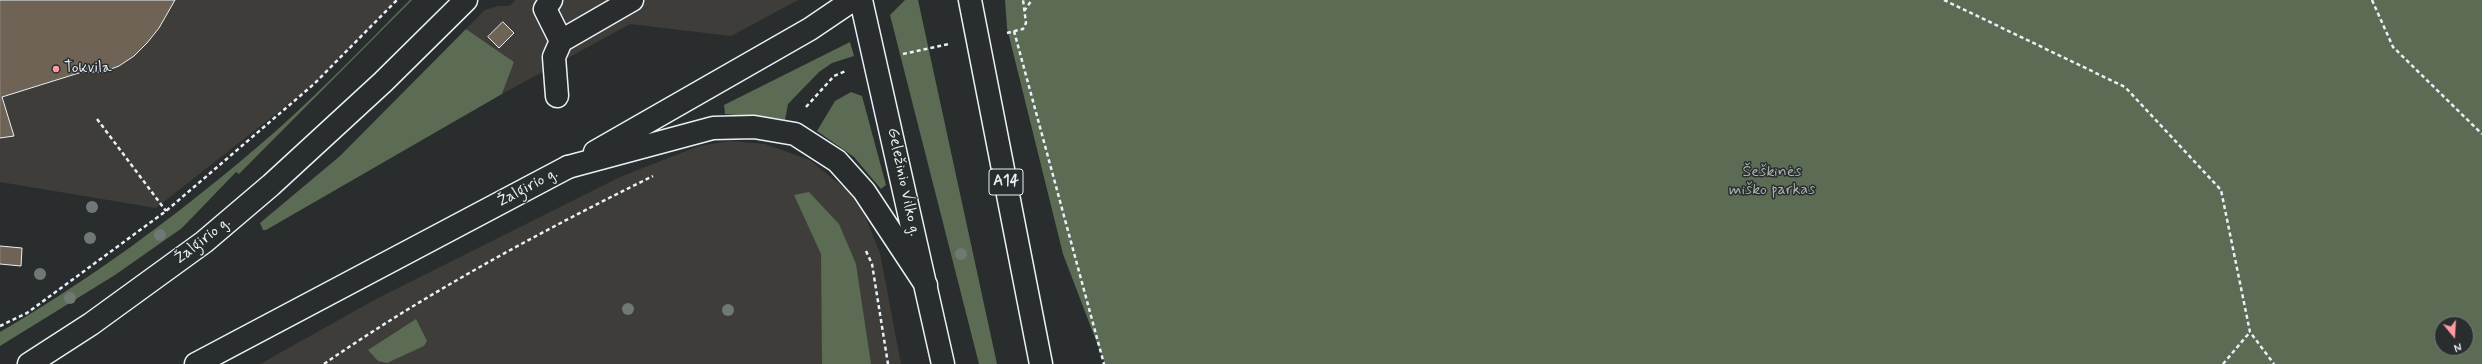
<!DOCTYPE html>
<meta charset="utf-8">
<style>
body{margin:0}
#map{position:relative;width:2482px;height:364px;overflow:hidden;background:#2a2d2e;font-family:Mynerve,sans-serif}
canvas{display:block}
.north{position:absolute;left:2434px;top:316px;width:40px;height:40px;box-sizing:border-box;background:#2a2d2e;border:1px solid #767b7f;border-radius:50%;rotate:162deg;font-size:11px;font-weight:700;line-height:16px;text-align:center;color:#e8f1f8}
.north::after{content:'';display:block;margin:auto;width:14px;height:18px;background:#ff9aa2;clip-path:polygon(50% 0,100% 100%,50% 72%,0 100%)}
</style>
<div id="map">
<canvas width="2482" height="364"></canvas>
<div class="north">N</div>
</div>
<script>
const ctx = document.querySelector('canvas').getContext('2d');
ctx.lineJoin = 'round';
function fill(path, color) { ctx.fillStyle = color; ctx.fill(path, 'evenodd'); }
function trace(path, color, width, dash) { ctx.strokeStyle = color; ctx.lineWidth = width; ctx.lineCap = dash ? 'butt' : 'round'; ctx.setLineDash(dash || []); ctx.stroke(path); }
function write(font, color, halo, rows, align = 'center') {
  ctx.font = font + ' Mynerve,sans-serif'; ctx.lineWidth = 3; ctx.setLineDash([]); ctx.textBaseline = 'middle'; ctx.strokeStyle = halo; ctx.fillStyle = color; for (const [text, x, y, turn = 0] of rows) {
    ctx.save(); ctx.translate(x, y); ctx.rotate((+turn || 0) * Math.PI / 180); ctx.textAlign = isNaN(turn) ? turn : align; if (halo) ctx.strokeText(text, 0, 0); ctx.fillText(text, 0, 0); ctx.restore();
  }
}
const built = new Path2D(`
 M0,0H397L314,84L156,208L0,182Z
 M515,0H798L731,36L630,24L502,94L514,62L466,29L485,10L498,6H510Z
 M730,141L765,144L810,160L848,191L865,216L880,253L901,364H260L376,299L620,177L699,146Z`);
const green = new Path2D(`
 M410,0H412L239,174L236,172L182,228L115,275L0,346V332C91,279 175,217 255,149C310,103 360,50 410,0Z
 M905,0H918L997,364H979L890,15Z
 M1005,0H2482V364H1105L1063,254L1007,28ZM2442,324H2466V348H2442Z
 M466,29L514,62L502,94L266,230H263L260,223L340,156Z
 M850,42L854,56L832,63L819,72L788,104L785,120L725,114L724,105Z
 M851,92L862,96L886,185L881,189L854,157L817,131L835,101Z
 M809,192L839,224L856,264L871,364H822L821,254L794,195Z
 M416,319L427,341L424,346L387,363L378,361L368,350Z`);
const building = new Path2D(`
 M0,0H175L159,28L147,43L134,56L119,66L103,72H82L2,97L14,136L0,138Z
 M503,22L514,33L499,48L488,37Z
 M0,246L22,248L21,266L0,264Z`);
const path = new Path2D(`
 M1944,0L2125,87L2221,190L2250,332L2274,364
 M2372,0L2393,47L2482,134
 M1024,11L1032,0
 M1014,31L1104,364
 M1007,33L1023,29L1026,23L1023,0
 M903,54L949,44
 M806,107L834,76L846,71
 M97,119L166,211
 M866,251L872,264L888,364
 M0,326L27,313L166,211L314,84L397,0
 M324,364C428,292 540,232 653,176
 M2223,364L2250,332`);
const minor = new Path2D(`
 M551,0L545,9L561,41
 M557,96L554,57L561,41L632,0`);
const major = new Path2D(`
 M29,364L91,324L204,242L271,185L383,82L466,0
 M196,364L568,167`);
const highway = new Path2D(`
 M861,0L943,364
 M970,0L1041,364
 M595,152L810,29L853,0
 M568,167L713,128L754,127L795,134L837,161L864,191L926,285`);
const trees = [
 [92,207],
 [160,235],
 [90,238],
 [961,254],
 [40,274],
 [70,298],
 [628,309],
 [728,310]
];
const markers = [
 [56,69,4,"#ff9aa2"]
];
const shields = [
 [1006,182,34]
];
const shieldNames = [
 ["A14",1006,182]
];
const poiNames = [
 ["Tokvila",64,69]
];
const parkNames = [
 ["Šeškinės",1772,173],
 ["miško parkas",1772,191]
];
const streetNames = [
 ["Geležinio Vilko g.",903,182,78],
 ["Žalgirio g.",528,188,-28],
 ["Žalgirio g.",203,241,-38]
];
fill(built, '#3e3d39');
fill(green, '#5c6b54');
fill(building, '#6e6354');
trace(building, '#e8f1f8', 1);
trace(minor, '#e8f1f8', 25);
trace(major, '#e8f1f8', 25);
trace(highway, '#e8f1f8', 25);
trace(path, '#e8f1f8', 2.5, [4, 3]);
trace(minor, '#2a2d2e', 22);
trace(major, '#2a2d2e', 22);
trace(highway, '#2a2d2e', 22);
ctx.fillStyle = '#707874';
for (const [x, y] of trees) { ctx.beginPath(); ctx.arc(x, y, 6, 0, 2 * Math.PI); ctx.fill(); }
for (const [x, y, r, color] of markers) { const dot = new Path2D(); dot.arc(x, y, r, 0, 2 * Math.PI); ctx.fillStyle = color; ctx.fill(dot); trace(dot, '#2a2d2e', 1.5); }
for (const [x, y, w] of shields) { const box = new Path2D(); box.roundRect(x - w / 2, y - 13, w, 26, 3); ctx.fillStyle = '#2a2d2e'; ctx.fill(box); trace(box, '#e8f1f8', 1); }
write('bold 15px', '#e8f1f8', null, shieldNames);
write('16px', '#e8f1f8', '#2a2d2e', poiNames, 'left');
write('16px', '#a9b5ae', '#2a2d2e', parkNames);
write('16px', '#e8f1f8', '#2a2d2e', streetNames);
</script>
